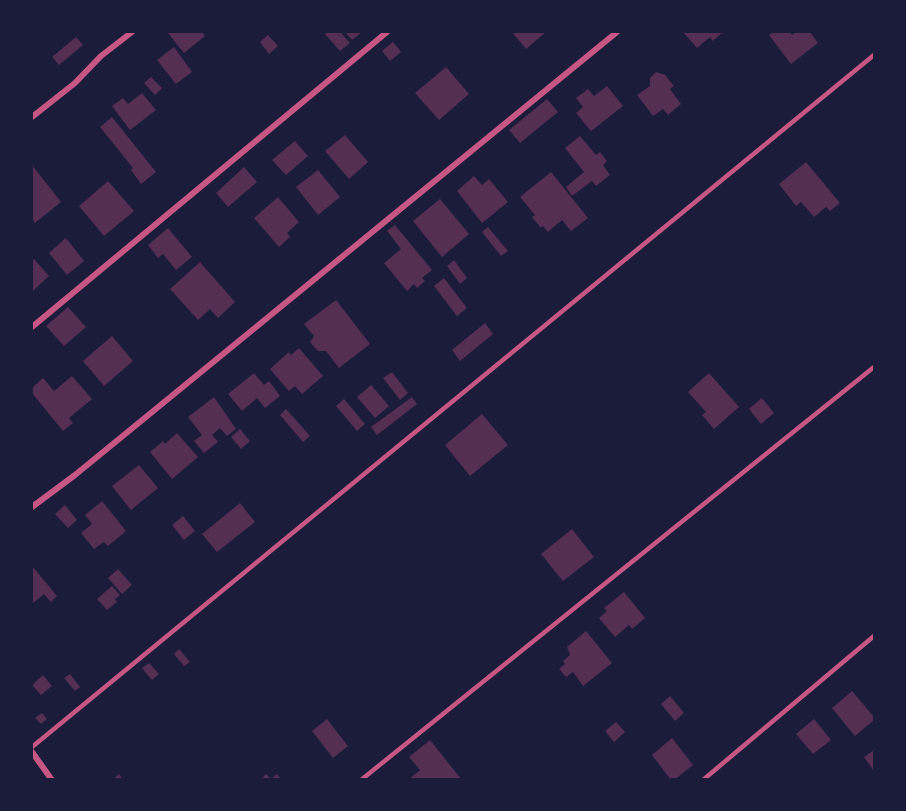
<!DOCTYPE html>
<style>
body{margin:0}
#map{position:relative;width:906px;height:811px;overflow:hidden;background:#1b1b3a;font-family:"Sofia Sans Condensed",sans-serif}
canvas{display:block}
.frame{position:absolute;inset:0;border:33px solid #1b1b3a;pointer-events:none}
</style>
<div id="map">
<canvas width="906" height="811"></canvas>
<div class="frame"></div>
</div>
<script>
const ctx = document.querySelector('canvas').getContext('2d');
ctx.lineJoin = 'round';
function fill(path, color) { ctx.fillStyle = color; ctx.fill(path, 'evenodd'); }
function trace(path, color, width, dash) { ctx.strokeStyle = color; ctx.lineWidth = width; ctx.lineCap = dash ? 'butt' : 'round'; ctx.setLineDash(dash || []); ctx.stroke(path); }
const building = new Path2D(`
 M167,32H202L205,36L184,53Z
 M328,32H340L350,43L340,51L325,34Z
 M345,32H362L352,40Z
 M512,32H546L526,49Z
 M683,32H723L713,41L710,37L697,48Z
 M774,32H790L792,35L796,32H810L818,43L791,64L769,35Z
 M268,35L278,46L269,54L260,42Z
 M76,37L83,45L59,65L52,57Z
 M393,42L401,52L390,61L382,51Z
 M174,47L192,72L176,84L157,60Z
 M446,67L469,94L439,120L415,93Z
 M656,72L665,75L674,86L670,89L681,104L668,115L663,109L653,116L637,95L650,86V78Z
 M151,77L162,88L155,95L144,83Z
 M607,86L623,106L591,131L576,113L583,107L576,98L588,89L594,96Z
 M142,93L156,110L130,130L112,106L123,98L128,104Z
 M547,99L558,112L520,143L509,130Z
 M112,117L156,172L141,184L131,170L133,168L100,127Z
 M345,135L368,162L349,179L325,151Z
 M580,136L596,155L600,152L607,161L603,165L610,175L596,186L592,181L572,196L566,187L584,172L565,148Z
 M295,141L308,156L286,175L272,160Z
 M806,162L840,203L830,211L826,207L814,217L801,202L796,206L779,184Z
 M32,165L61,202L35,223L32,218Z
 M244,167L257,182L228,207L216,193Z
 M318,170L340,197L318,215L296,187Z
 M551,172L588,218L571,231L562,220L548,232L543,226L541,228L532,217L535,215L520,197Z
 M474,176L482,185L489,179L508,202L482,223L457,191Z
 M108,181L134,211L104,236L79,206Z
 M278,197L299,222L287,233L290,237L279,247L254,218Z
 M440,199L469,234L442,257L413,221Z
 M395,225L432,270L422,278L425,281L417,288L414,284L407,291L384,263L401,249L387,231Z
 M488,227L508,251L501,256L482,232Z
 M168,228L192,257L176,270L163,254L158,258L148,245Z
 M66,238L84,261L67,275L49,253Z
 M34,259L49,276L32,292V261Z
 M454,260L467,278L460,284L447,266Z
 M200,262L235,302L218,318L210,309L198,320L170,289Z
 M444,278L467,308L457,316L434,286Z
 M336,300L370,344L339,368L326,351H318L310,342L314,336L304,324Z
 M68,307L86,327L64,346L46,326Z
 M485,323L493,334L460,361L452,350Z
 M112,336L133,361L104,386L83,361Z
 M299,348L323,376L302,394L295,386L289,391L270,369L289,352L291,355Z
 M392,372L408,393L400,400L383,378Z
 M254,373L264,385L269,381L280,396L265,408L257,398L242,411L228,394Z
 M709,373L739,407L714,429L702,415L706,412L688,392Z
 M72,376L92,399L69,418L73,423L63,431L32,393V388L43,378L54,391Z
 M371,385L389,406L375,418L357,397Z
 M214,397L236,429L227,436L220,428L212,435L218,442L204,453L194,441L202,435L188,417Z
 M412,397L417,404L377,435L371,427Z
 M762,398L774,413L761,424L749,409Z
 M344,399L365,424L357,431L336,406Z
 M286,409L310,436L303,442L280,415Z
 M482,414L508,445L470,476L445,445Z
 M240,429L250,441L241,449L231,437Z
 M177,433L198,457L172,479L150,452L163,441L165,444Z
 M139,465L158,488L131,510L112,486Z
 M102,501L126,531L108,546L104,542L94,549L81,533L92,524L85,515Z
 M240,503L255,522L217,552L202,534Z
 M65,505L77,520L68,528L55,514Z
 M183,516L195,531L184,540L172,525Z
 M572,529L594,557L563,581L541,554Z
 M32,566L57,596L51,602L44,594L32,604Z
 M118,569L132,585L122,594L108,578Z
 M112,586L120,595L115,599L117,602L107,610L97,599Z
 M624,592L645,618L632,629L629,625L615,637L599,618L607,611L604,608Z
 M586,631L612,663L583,686L573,672L566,677L559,669L565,664L563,661L570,655L567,647Z
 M179,649L190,662L184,666L174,654Z
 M149,663L159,674L152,680L142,668Z
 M70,674L80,687L75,691L64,678Z
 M43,675L52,686L41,695L32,685Z
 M852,691L874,717V720L855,736L832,708Z
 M670,696L684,713L675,721L661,704Z
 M42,713L47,719L41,724L35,718Z
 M327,719L348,746L333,758L312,731Z
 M814,719L831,740L813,754L796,734Z
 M616,722L625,732L614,742L605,731Z
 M672,738L693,765L674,780H671L652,755Z
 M430,740L462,780H408L420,770L409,757Z
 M874,750V771L864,757Z
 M119,774L123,780H112Z
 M266,774L271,779L277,774L281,780H260Z`);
const service = new Path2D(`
 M32,747L874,55
 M361,780L874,367
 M703,780L874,636`);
const minor = new Path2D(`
 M32,117L75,83L101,56L132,32
 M32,327L387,32
 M32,507L75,475L617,32
 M32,752L52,780`);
fill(building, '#542f53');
trace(service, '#c65784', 4.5);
trace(minor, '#c65784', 6);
</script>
